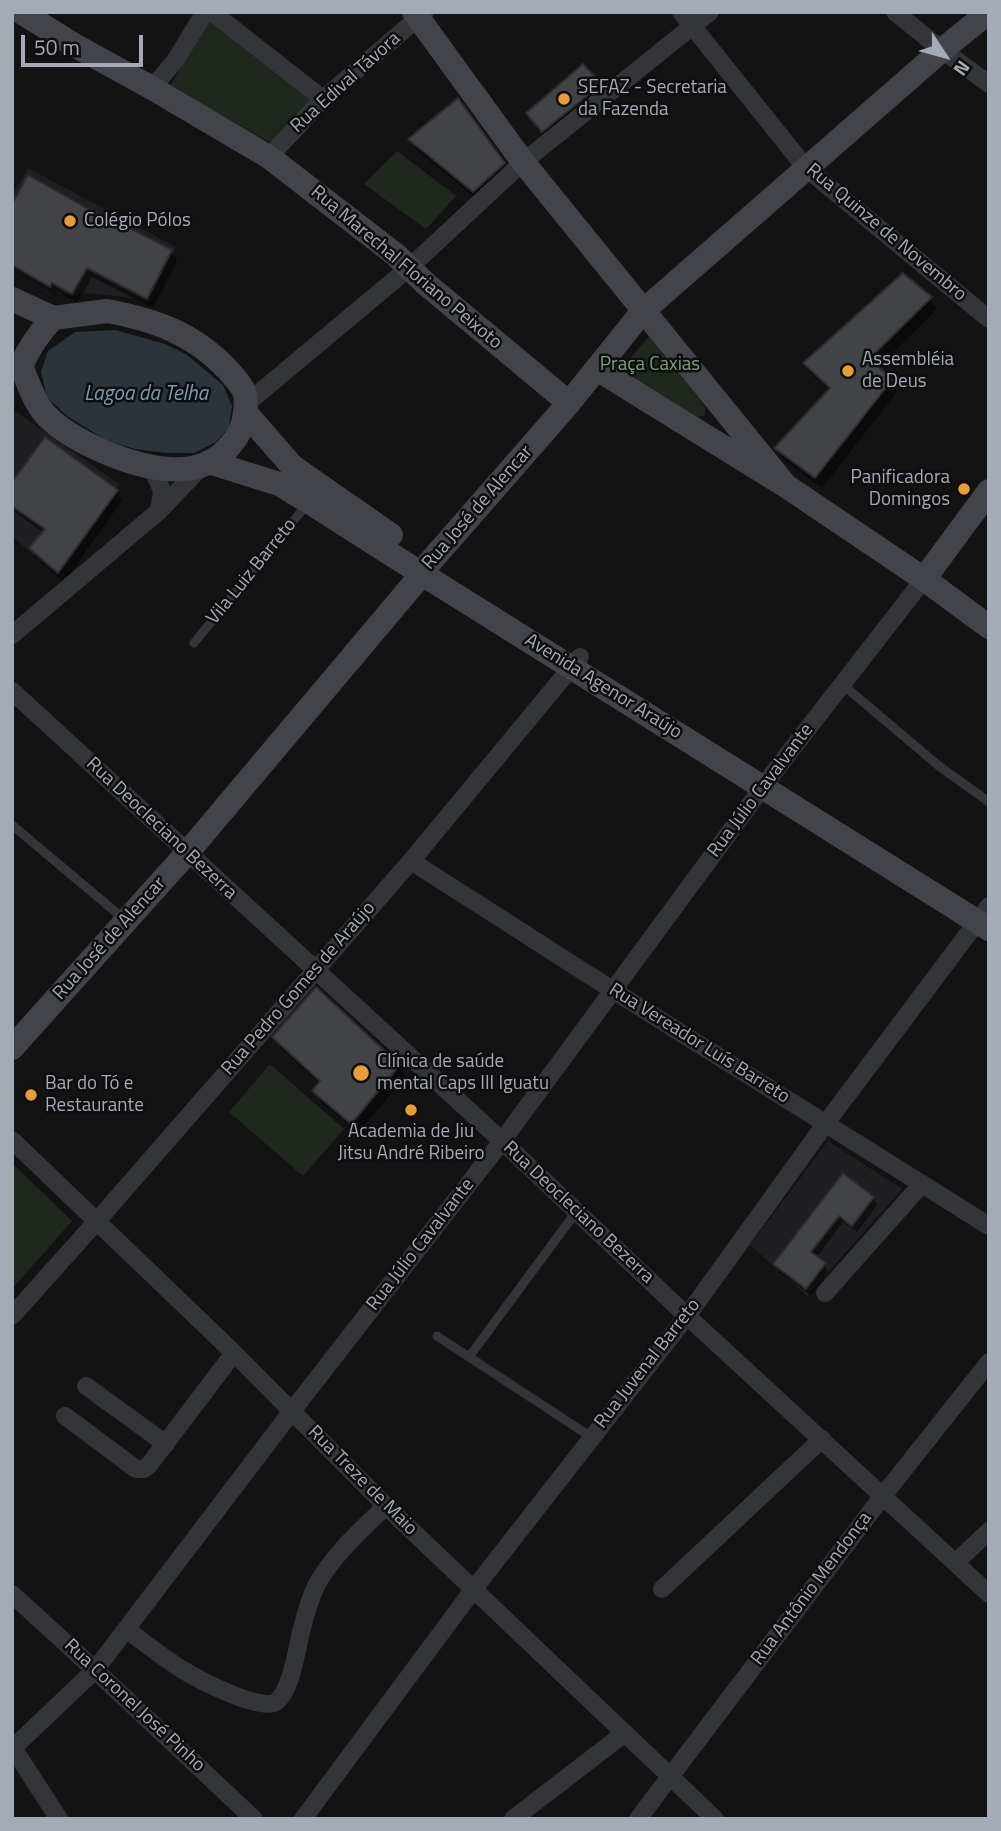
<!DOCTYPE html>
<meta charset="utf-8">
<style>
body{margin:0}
#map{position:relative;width:1001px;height:1831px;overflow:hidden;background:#131314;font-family:"Titillium Web",sans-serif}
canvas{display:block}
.frame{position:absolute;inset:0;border:14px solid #a5abb4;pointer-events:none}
.north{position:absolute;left:910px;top:21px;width:70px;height:70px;-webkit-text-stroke:5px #0e0e0f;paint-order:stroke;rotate:126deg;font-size:19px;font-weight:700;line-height:28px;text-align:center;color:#a5abb4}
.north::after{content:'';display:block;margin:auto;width:24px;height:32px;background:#a5abb4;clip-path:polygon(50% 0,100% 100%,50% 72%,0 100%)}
.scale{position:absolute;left:21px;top:35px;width:122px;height:32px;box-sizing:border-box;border:4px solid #a5abb4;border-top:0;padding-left:9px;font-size:21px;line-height:24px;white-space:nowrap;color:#a5abb4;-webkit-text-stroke:5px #0e0e0f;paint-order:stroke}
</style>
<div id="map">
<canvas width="1001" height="1831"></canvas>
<div class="frame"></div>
<div class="north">N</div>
<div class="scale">50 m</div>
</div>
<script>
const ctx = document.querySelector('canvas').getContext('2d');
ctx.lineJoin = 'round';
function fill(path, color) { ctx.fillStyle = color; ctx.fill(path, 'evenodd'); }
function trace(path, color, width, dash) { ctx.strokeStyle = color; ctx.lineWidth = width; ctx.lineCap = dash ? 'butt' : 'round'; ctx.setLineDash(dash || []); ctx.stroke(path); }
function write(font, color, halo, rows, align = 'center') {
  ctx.font = font + ' "Titillium Web",sans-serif'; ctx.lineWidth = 5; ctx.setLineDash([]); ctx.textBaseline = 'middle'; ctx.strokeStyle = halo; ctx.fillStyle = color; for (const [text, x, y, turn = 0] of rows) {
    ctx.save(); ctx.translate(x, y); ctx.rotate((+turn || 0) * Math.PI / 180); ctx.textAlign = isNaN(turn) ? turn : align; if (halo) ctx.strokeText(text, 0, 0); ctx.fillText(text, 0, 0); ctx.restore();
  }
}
const built = new Path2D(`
 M28,168L176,247L149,300L88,293L70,295L51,294L12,271V195Z
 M12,409L119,484L56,575L12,536Z
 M828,1141L902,1189L807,1296L750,1245Z`);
const green = new Path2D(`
 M211,18L314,97L273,144L170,86Z
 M397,151L456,196L426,229L364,184Z
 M651,334L705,407V415L698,417L620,370Z
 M270,1064L344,1129L303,1176L229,1112Z
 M12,1163L72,1221L12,1289Z`);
const water = new Path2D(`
 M115,330L165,344L187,355L223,385L232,406L229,427L216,442L194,453H166L135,449L104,439L67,416L47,397L41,372L48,351L75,332Z`);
const shadow = new Path2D(`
 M600,85L605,93L548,139L533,122L528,114Z
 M411,139L504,164L510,175L480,202L417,150Z
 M12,207L171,251L177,261L153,308L92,277L78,303L58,292L56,296L12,271Z
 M930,299L937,309L877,368L891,381L897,392L822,488L783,459L777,448L830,391L811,374L805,364Z
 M12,485L116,491L122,501L64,582L36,558L31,549L44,533L12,510Z
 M274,1038L399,1066L405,1077L358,1133L321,1102L314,1091L320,1084L281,1048Z
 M843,1175L873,1198L877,1205L857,1232L843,1222L816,1258L824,1264L828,1272L811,1295L779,1272L775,1264Z`);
const building = new Path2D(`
 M583,64L602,84L542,132L526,113Z
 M458,98L505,163L473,192L408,139Z
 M28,175L113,223L114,220L172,250L147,299L87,268L72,294L52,283L50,287L12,265V204Z
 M903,273L932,297L870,358L892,380L815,478L774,448L830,388L803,363Z
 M45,437L118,490L58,573L29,548L45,529L12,506V482Z
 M316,987L400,1065L351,1124L312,1091L320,1081L272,1037Z
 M843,1173L874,1197L852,1226L839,1216L811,1252L826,1263L806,1289L773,1264Z`);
const lane = new Path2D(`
 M194,643L308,503
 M843,685L939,766L989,802
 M12,825L124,919
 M437,1336L591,1437
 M469,1357L576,1212`);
const street = new Path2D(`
 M212,12L323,99
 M681,12L806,168L989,319
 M895,12L942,50L989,84
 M152,88L175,61L205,12
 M269,157L323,99L425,12
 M246,404L410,267L523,162L710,12
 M152,467L162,491L159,511
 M12,635L159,511L203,465
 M12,691L502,1141L687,1316L989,1594
 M411,861L614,991L989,1226
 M12,1140L234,1353L386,1506L715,1819
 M825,1293L921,1185
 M12,1316L97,1221L411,861L580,657
 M86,1386L166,1444
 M65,1416L136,1469H144L149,1465L234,1353
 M955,1563L989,1531
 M662,1589L822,1439
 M12,1594L95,1670L254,1819
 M127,1630C145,1643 163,1658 183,1670C199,1680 261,1712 276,1702C291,1691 297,1649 301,1632C305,1616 309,1601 316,1586C331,1557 362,1529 386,1506
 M13,1748L59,1819
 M12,1749L95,1670L292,1411L502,1141L771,776L924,579
 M303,1819L473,1590L687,1316L826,1123L989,906
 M513,1819L625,1733
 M638,1819L882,1497L989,1362`);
const secondary = new Path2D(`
 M21,12L74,45L152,88L269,157L396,255L426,284L569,403
 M414,12L523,162L786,486
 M12,299L53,318
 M107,311C155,320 193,333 228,370C233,376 241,384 244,391C248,401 245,413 243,423C240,434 234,441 227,449C198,481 147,469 112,455C92,447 69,436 52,421C36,408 29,385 21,366C29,347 39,333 53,318Z
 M597,369L786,486L924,579L989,627
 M245,412L292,466L391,535
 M209,462L279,484L309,502L422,574L989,929
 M924,579L989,491
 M12,1048L187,853L422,574L430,562L569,403L643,311L942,50L989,12`);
const markers = [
 [564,99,7,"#e89e37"],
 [70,221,7,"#e89e37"],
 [848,371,7,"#e89e37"],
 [964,489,7,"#e89e37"],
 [361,1073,9,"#e89e37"],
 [31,1095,7,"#e89e37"],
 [411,1110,7,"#e89e37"]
];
const streetNames = [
 ["Rua Edival Távora",346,83,-42],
 ["Rua Quinze de Novembro",886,233,40],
 ["Rua Marechal Floriano Peixoto",406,268,40],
 ["Rua José de Alencar",478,508,-49],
 ["Vila Luiz Barreto",252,572,-51],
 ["Avenida Agenor Araújo",603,687,32],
 ["Rua Júlio Cavalvante",761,791,-53],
 ["Rua Deocleciano Bezerra",161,829,43],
 ["Rua José de Alencar",110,939,-48],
 ["Rua Pedro Gomes de Araújo",299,989,-49],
 ["Rua Vereador Luís Barreto",699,1044,32],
 ["Rua Deocleciano Bezerra",578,1213,43],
 ["Rua Júlio Cavalvante",421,1245,-52],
 ["Rua Juvenal Barreto",648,1364,-52],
 ["Rua Treze de Maio",362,1481,45],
 ["Rua Antônio Mendonça",812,1589,-53],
 ["Rua Coronel José Pinho",134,1706,43]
];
const poiNames = [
 ["SEFAZ - Secretaria",578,88],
 ["da Fazenda",578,110],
 ["Colégio Pólos",84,221],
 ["Assembléia",862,360],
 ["de Deus",862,382],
 ["Panificadora",950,478,"right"],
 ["Domingos",950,500,"right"],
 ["Clínica de saúde",377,1062],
 ["mental Caps III Iguatu",377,1084],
 ["Bar do Tó e",45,1084],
 ["Restaurante",45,1106],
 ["Academia de Jiu",411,1132,"center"],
 ["Jitsu André Ribeiro",411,1154,"center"]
];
const parkNames = [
 ["Praça Caxias",650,365]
];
const waterNames = [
 ["Lagoa da Telha",146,395]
];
fill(built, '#1f1f21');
fill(green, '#1f271f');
fill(water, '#2c3439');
fill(shadow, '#0007');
fill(building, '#424347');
trace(building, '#2d2d30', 2);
trace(lane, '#343539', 9);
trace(street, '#343539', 18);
trace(secondary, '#424449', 24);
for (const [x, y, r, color] of markers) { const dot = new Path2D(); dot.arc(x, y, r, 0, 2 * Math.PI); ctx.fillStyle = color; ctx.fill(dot); trace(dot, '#0e0e0f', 2.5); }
write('19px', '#a5abb4', '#0e0e0f', streetNames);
write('19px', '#a5abb4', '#0e0e0f', poiNames, 'left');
write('19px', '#7d9e7d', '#0e0e0f', parkNames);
write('italic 21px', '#7d9bae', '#0e0e0f', waterNames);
</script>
